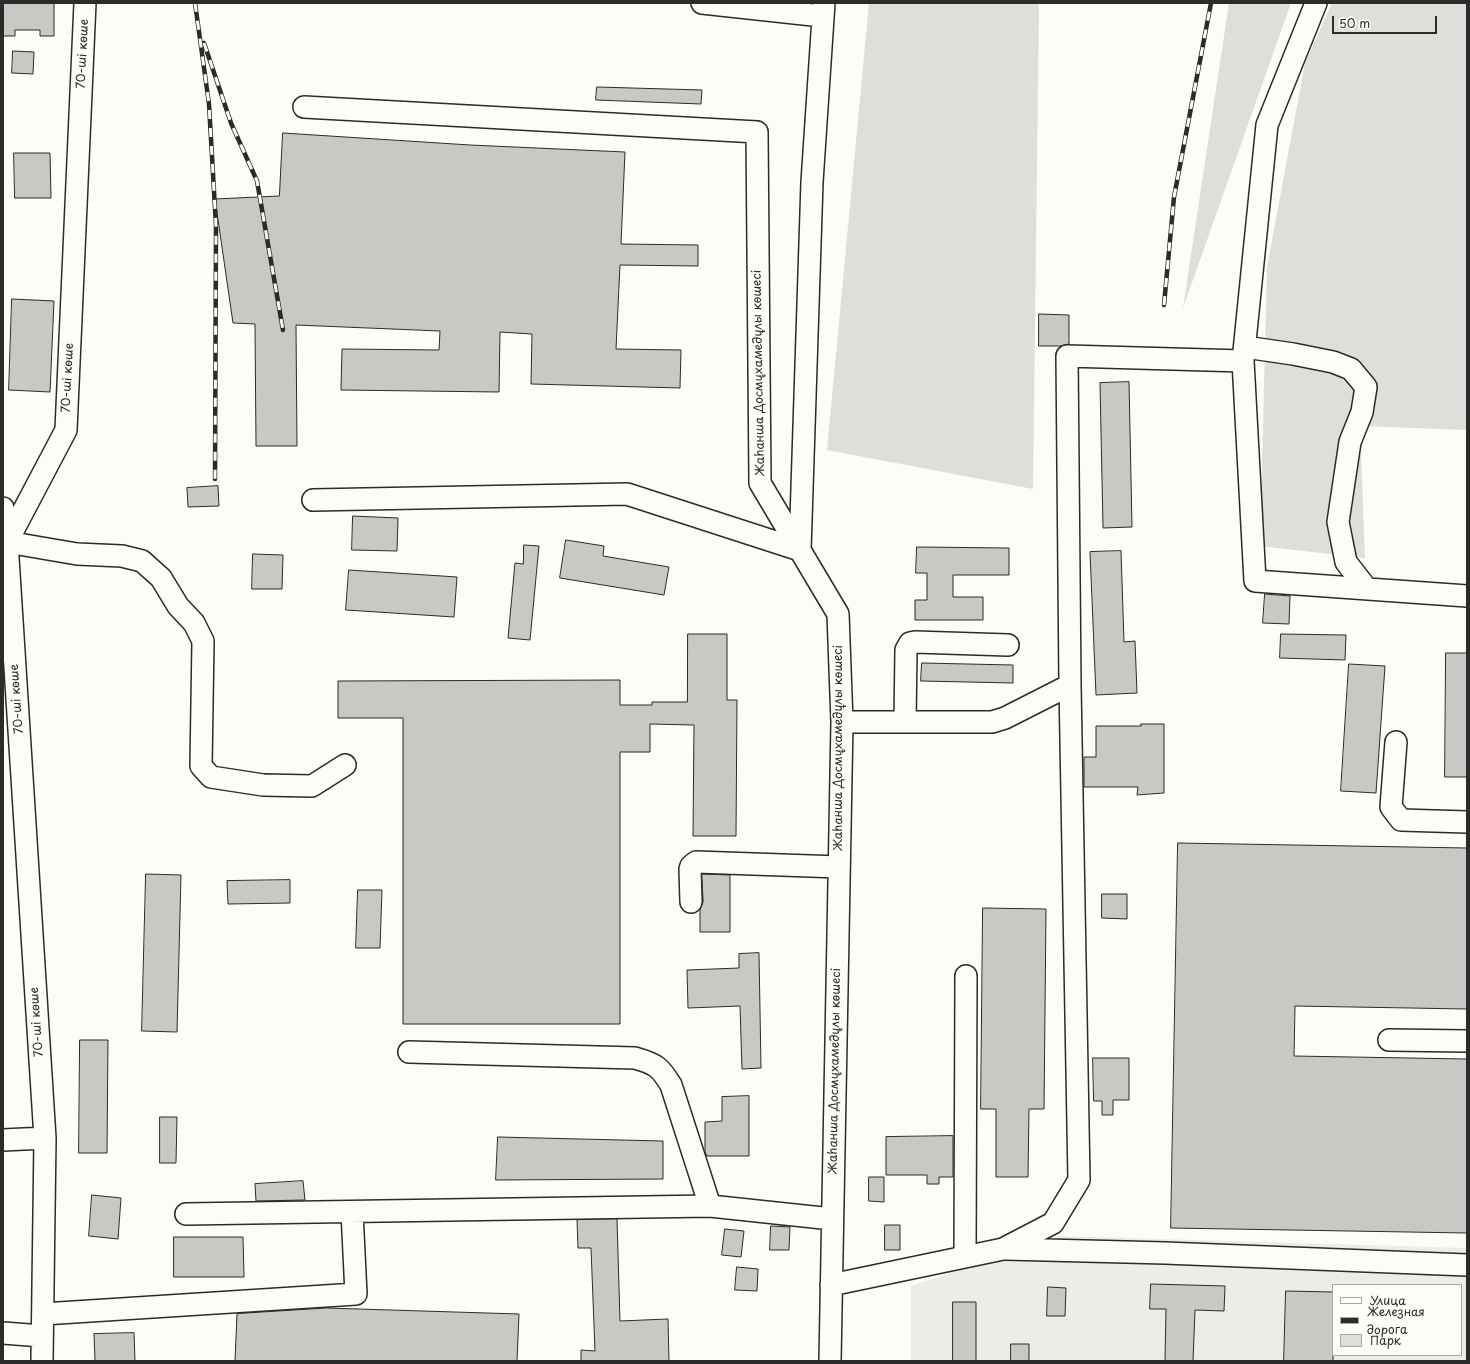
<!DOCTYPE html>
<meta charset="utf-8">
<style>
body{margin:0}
#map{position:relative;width:1470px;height:1364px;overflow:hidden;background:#fdfcf7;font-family:"Playpen Sans",sans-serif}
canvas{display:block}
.frame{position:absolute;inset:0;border:4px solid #2b2b2b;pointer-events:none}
.legend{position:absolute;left:1332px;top:1284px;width:130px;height:72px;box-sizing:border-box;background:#fdfcf7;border:1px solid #a9a8a5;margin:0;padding:5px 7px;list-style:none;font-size:12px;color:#2b2b2b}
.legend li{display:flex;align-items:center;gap:8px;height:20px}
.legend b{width:20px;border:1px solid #a9a8a5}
.scale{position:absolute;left:1332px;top:16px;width:105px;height:18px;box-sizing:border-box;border:2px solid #2b2b2b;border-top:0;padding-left:5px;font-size:12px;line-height:14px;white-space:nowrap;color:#2b2b2b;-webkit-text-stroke:3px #fdfcf7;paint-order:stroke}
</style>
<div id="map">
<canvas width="1470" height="1364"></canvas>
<div class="frame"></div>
<ul class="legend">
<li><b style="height:5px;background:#fdfcf7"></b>Улица</li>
<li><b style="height:5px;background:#2b2b2b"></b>Железная дорога</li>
<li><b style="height:11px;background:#dfdeda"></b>Парк</li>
</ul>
<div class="scale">50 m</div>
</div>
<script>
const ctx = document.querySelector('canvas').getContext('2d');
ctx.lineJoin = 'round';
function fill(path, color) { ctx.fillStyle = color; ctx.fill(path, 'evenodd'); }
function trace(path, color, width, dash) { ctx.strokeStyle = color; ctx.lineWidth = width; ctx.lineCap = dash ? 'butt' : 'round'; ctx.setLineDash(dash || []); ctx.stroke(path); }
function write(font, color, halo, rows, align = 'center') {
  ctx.font = font + ' "Playpen Sans",sans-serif'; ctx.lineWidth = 3; ctx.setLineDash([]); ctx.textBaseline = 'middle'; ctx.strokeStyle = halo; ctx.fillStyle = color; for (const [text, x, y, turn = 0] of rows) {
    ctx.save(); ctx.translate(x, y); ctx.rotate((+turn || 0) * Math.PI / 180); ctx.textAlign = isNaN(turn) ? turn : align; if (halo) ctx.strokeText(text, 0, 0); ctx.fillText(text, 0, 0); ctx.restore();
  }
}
const built = new Path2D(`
 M1060,1236L1467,1248V1361H911V1286ZM1333,1285H1461V1355H1333Z`);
const green = new Path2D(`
 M869,3H1039L1033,489L827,450Z
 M1229,3H1291L1183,308Z
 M1332,3H1467V430L1360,426L1365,558L1260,546L1267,267L1305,63Z`);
const building = new Path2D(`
 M3,3H54V36H40V30H15V36H3Z
 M13,51L34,52L33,74L12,73Z
 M597,87L702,90L701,104L596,100Z
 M283,133L470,145L625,152L621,244L698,245V266L620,265L616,349L681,350L680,388L531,384L532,334L500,332L499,392L341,390L342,349L439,350L440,331L296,325L297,446H256L255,324L233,323L215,199L279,196Z
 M14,153H50L51,198H15Z
 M12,299L54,301L50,392L9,390Z
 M1039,314L1069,315V344L1060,346H1039Z
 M1129,382L1132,527L1103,528L1100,383Z
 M218,486L219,506L188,507L187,488Z
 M353,516L398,518L397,551L352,550Z
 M566,540L604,546L603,556L669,567L664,595L560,578Z
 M524,545L539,546L530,640L508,638L515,563L523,564Z
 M917,547L1009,548V575H953V597H983V620H915V600H927V573H916Z
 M1121,551L1124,642L1135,641L1137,693L1096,695L1090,552Z
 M253,554L283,555L282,589H252Z
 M349,570L457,577L454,617L346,610Z
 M1265,594L1290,596L1289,624L1263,623Z
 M688,634H727V700H737L736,836H693L694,725L650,724V752H620V1024H403V718H338V681L620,680V705H652V702H687Z
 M1281,634L1346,635L1345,660L1280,658Z
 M1446,653H1467V777H1445Z
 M922,663L1013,665V683L921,681Z
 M1349,664L1385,666L1376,793L1341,791Z
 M1141,724H1164V793L1137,795L1138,787H1084V757H1096V726H1141Z
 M1178,843L1467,848V1009L1295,1006L1294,1056L1467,1059V1233L1171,1228Z
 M146,874L181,875L177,1032L142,1031Z
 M702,874L730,875V932H700V909L703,902Z
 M290,880V903L228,904L227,881Z
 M358,890H382L380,948H356Z
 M1102,894H1127V919L1102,918Z
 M983,908L1046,909L1044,1109H1029L1028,1177H996V1109H981Z
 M759,953L761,1068L742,1069L740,1006L688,1008L687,970L739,968V954Z
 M80,1040H108L107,1153H79Z
 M1093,1058H1129V1100H1113V1115H1102V1101H1094Z
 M749,1096V1156H707L705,1152V1122L722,1121V1097Z
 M160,1117H177L176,1163H160Z
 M953,1136V1177H939V1184H927V1175H886V1137Z
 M498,1137L663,1141V1179L496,1180Z
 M869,1177H884V1202L869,1201Z
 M303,1181L305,1200L256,1201L255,1184Z
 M92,1195L121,1198L118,1239L89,1236Z
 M617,1219L620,1321L668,1319L669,1361H581V1350L595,1351L591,1248H578L577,1220Z
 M885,1225H900V1250H885Z
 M771,1226L790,1227L789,1250H770Z
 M725,1229L744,1231L741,1257L722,1255Z
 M174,1237H243L244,1277H174Z
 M737,1267L758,1269L757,1291L735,1290Z
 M1151,1284L1225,1286L1224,1311L1195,1310L1193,1361H1165L1166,1309H1150Z
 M1048,1287L1066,1288L1065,1316H1047Z
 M1286,1291L1333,1292V1361H1284Z
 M953,1302H976V1361H953Z
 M326,1308L519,1314L517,1361H235L237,1314Z
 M134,1333L135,1361H95L94,1334Z
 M1011,1344H1029V1361H1011Z`);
const minor = new Path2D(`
 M702,3L822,16
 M304,107L757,132L760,483L838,614L842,722L830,1361
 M1245,347L1293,354L1333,362L1351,369L1366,387L1362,412L1350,442L1338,522L1346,562L1367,589
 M1243,361L1267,125L1316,3
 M313,500L627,494L800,550L812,182L824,3
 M3,508L7,542L77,554L122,556L142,561L161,578L178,606L194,623L203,641L201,766L211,777L263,785L312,786L345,765
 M842,722H992L1005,718L1070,685
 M905,722L906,650L910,643L915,642L1008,645
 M1396,742L1391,807L1401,820L1467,822
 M691,902L690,869L691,866L696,862L839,867
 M1389,1040L1467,1041
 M409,1052L635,1058C656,1064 660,1067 671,1085L710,1206
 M3,1140L45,1138
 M186,1214L710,1206L832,1219
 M1006,1249L1165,1253L1467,1265
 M965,1257L966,976
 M831,1285L1003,1249L1053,1223L1079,1180L1070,685L1067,356L1243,361L1255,581L1467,596
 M43,1314L356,1294L352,1212
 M3,1333L42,1336
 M42,1361L45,1138L7,542L66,430L85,3`);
const rail = new Path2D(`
 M195,3L209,104L216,226L215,479
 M204,43L231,123L257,181L283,330
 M1164,305L1174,197L1211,3`);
const streetNames = [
 ["70-ші көше",83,54,-87],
 ["Жаһанша Досмұхамедұлы көшесі",759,373,-91],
 ["70-ші көше",68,378,-87],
 ["70-ші көше",17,699,-94],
 ["Жаһанша Досмұхамедұлы көшесі",839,748,-90],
 ["70-ші көше",37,1022,-94],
 ["Жаһанша Досмұхамедұлы көшесі",835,1071,-89]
];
fill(built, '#edece8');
fill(green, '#dfdeda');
fill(building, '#c9c8c4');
trace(building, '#2b2b2b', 1);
trace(minor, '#2b2b2b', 24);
trace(minor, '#fdfcf7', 21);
trace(rail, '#2b2b2b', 4.5);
trace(rail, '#fdfcf7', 3, [9]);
write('12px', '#2b2b2b', '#fdfcf7', streetNames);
</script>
